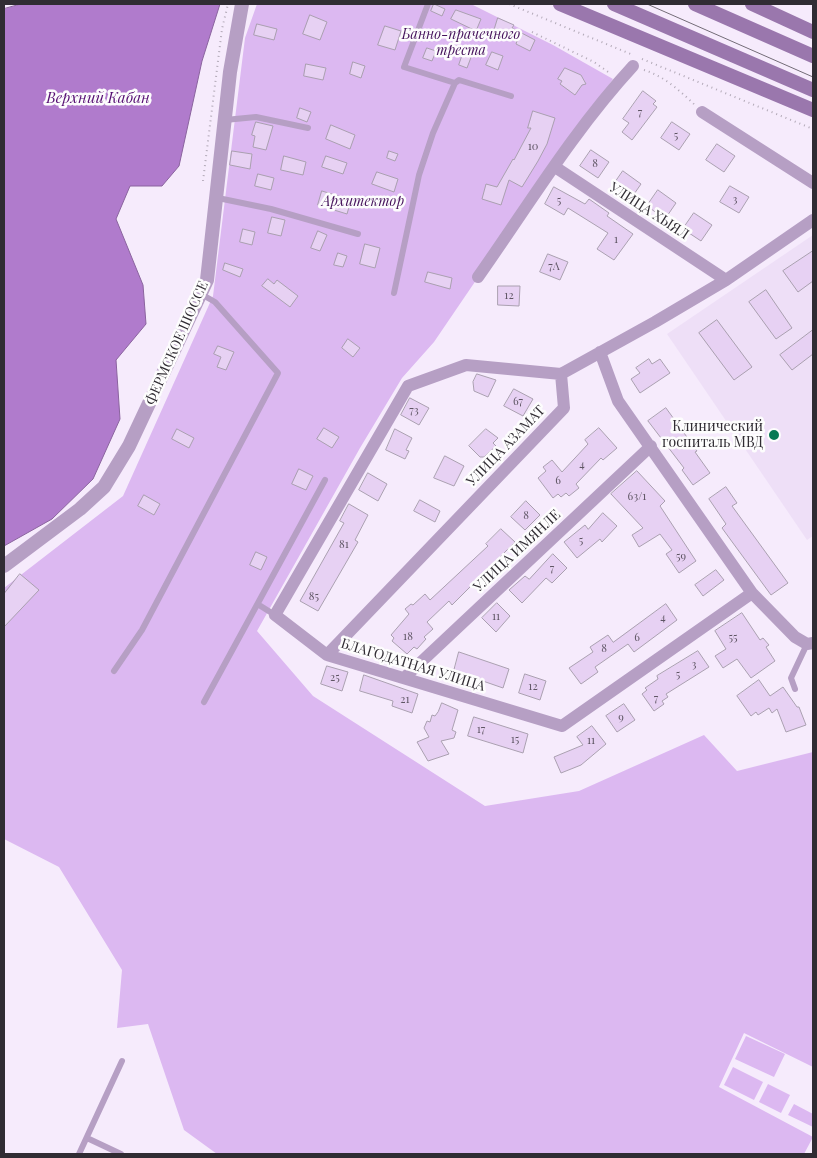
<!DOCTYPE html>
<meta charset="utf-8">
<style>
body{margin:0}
#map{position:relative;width:817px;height:1158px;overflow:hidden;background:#f6ebfc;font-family:"Playfair Display",serif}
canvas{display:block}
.frame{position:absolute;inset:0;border:5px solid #302c33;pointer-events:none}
</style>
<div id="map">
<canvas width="817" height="1158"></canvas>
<div class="frame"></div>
</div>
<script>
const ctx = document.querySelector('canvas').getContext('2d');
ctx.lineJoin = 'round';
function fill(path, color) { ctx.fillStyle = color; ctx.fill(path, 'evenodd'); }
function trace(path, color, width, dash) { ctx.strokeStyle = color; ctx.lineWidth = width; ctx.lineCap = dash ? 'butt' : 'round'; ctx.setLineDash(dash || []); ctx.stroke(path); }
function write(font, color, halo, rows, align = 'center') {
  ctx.font = font + ' "Playfair Display",serif'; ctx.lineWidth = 5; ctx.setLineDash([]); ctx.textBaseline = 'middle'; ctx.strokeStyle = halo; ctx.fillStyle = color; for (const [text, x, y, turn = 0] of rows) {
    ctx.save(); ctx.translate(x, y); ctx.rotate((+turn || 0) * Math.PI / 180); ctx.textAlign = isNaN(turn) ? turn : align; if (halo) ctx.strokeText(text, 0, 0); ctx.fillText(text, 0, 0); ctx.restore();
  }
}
const built = new Path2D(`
 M813,235V536L807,540L667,334Z`);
const green = new Path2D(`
 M257,4H471L553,45L613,79L434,342L402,378L360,448L257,631L313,696L485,806L579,791L704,735L737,771L813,752V1067L744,1033L719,1087L813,1137L804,1154H217L184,1130L148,1024L117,1028L122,970L59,867L4,839V588L123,496L213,296L245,38Z
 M746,1036L785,1054L774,1077L735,1059Z
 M733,1067L763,1082L754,1100L724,1085Z
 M768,1084L790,1095L781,1113L759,1102Z
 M794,1104L813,1114V1127L788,1115Z`);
const water = new Path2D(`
 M21,4H220L202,61L179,166L162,186H130L116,219L143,285L146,324L116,360L120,419L93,479L52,519L4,546V9Z`);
const building = new Path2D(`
 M434,4L445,9L442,16L431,11Z
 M456,10L481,19L476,31L451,19Z
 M310,15L327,22L320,40L303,34Z
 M498,18L514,25L512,28L535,40L530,51L516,44L517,41L494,31Z
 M257,24L277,29L274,40L254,35Z
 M385,26L401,31L395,50L378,45Z
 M427,48L436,51L432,61L423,58Z
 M465,48L473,52L467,68L459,65Z
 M492,52L503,56L498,70L486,65Z
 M353,62L365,66L361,78L350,74Z
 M306,64L326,68L323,80L304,76Z
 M565,68L581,75L586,84L582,85L575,95L560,84L562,81L558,79Z
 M643,91L656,101L653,104L657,107L632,140L622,132L629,123L623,119Z
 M300,108L311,112L307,122L297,118Z
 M533,111L555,118L547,144L538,161L522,187L509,180L501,205L482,199L486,184L497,187L513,159L514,160L531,128H528Z
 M256,122L273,126L266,150L253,147L255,136L252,135Z
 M672,122L690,134L679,150L661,138Z
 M331,125L355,135L350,149L326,139Z
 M717,144L735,156L724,172L706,160Z
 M591,150L609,162L598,178L580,166Z
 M232,151L252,154L250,169L230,165Z
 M389,151L398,154L395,161L387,158Z
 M284,156L306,162L303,175L281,170Z
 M326,156L347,163L343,174L322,167Z
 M623,171L641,184L630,200L612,187Z
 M377,172L398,179L394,192L372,184Z
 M258,174L274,178L271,190L255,186Z
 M730,186L749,197L739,213L720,202Z
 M554,187L585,204L589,199L609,213L607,216L633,234L614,260L597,249L608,233L568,208L564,215L545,204Z
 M658,190L676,203L665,219L647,206Z
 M322,191L351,200L347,214L318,205Z
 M694,213L712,225L701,241L683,229Z
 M272,217L285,220L281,236L268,233Z
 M243,229L255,232L252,245L240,242Z
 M318,231L327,235L320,251L311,248Z
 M365,244L380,248L375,268L360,264Z
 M813,251V281L798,292L783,271Z
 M338,253L347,256L343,267L334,265Z
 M548,254L568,262L560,280L540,272Z
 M225,263L243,269L240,277L223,270Z
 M428,272L452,278L450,289L425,282Z
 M268,279L274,284L277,280L298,296L290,307L262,286Z
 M498,286H520L519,306L498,305Z
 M766,290L792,328L776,339L749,302Z
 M717,320L752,367L734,380L699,333Z
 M813,330V354L792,370L780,355Z
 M348,339L360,348L353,357L342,348Z
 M218,346L234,352L226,370L217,367L221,357L214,354Z
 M649,359L652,364L660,359L670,373L640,393L631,379L640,373L636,368Z
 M477,374L496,380L488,397L474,391L473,382Z
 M514,389L533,399L523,416L504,406Z
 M410,398L429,408L419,425L401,415Z
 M666,408L697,451L695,452L710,473L693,485L682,470L684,468L648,421Z
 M324,428L339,437L332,448L317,439Z
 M599,428L617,448L603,460L601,458L576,484L579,488L569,496L566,493L561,497L558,494L553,498L538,478L546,471L543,467L552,460L562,472L588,444L585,440Z
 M177,429L194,438L189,448L172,439Z
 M395,429L412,438L406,450L409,451L405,459L386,450Z
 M486,429L498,438L493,443L496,446L484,457H480L469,446Z
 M445,456L464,466L454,486L434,478Z
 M299,469L313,476L306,490L292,484Z
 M637,471L665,501L660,506L696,561L679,573L666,554L672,550L660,534L639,547L632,535L643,528L611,494Z
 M368,473L387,484L378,501L359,490Z
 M726,487L737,503L732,506L788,583L771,595L722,528L726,524L709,499Z
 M144,495L160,504L154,515L138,506Z
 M420,500L440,511L435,522L414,511Z
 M526,501L540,515L525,530L511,517Z
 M349,504L368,515L355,540L358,542L318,611L300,601L344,523L340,521Z
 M603,513L617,526L602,542L600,539L577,558L564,542L585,525L588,529Z
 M501,529L515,542L452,605L449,601L427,622L433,629L424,637L426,639L417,649L414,647L407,654L392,641L394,638L391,635L409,614L405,609L411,604L413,605L425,594L430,600L488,546L486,544Z
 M256,552L267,557L261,570L250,565Z
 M553,554L567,568L552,583L546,578L522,603L509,590L525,576L529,579Z
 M716,570L724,580L703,596L695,585Z
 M20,574L39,590L4,627V594Z
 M497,603L510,616L496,632L482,618Z
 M666,604L677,620L634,652L628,644L595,667L598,672L581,684L569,668L593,652L590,647L608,635L613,642Z
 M742,613L760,640L763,638L769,645L766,647L775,661L751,678L737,659L723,668L715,656L726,649L715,631Z
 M698,651L709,667L666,694L668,697L662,701L664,704L654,711L642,694L647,690L645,688L658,679L657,676Z
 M459,652L509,669L503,688L454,671Z
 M327,666L348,672L342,691L321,684Z
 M525,674L546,681L540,700L519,693Z
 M364,675L418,694L412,713L392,706L393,701L360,691Z
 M759,680L770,696L783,687L797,707H799L806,725L786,732L777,709L772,713L769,708L758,715L756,712L751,716L737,696Z
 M442,703L458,710L452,730L456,732L454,738L441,741L449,754L428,761L417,742L429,737L424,728L427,721L430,722L432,715L435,716L438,712Z
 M624,704L635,720L617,732L606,716Z
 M474,717L528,734L523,753L468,736Z
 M592,726L606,744L581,765L561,773L554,757L583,745L577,737Z`);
const path = new Path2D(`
 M509,4L633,55
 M532,32L594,62L611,74
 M642,59L813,129
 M644,70C664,76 680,91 695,105
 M203,181L222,29L228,4`);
const service = new Path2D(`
 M428,4L404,67L455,83L459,80L511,96
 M225,120L256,117L308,128
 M218,198L271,209L358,234
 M394,293L419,175L433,133L455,83
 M259,605L275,615
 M114,671L142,630L278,373L215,302L201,294
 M795,689L791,678L807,644
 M204,702L325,480
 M87,1138L121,1154
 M79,1154L122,1061`);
const minor = new Path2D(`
 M702,112L813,183
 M555,167L726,280
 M478,277C528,206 574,130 633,66
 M600,352L618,401L752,593L795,637L807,644L813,643
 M561,374L466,365L408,386L275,615L327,655L562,726L752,593
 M327,655L564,408L561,374L655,322L726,280L813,220
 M404,678L651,446`);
const tertiary = new Path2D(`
 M4,566L80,509L104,487L129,446L207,280L230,72L242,4`);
const secondary = new Path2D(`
 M560,4L813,110
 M614,4L813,90
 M695,4L813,56
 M752,4L813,32`);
const tram = new Path2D(`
 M647,4L813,77`);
const markers = [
 [774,435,6,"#077954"]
];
const numberNames = [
 ["7",640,113],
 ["5",676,136],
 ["10",533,147],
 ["8",595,164],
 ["3",735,200],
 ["5",559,201],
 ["1",616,240],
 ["7А",554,267],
 ["12",509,296],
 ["67",518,402],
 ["73",414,411],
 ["4",582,465],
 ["6",558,481],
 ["63/1",637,497],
 ["8",526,516],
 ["5",581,541],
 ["81",344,545],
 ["59",681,557],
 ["7",552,569],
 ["85",314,597],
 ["11",496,617],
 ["4",663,618],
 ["18",408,637],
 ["6",637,638],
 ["55",733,638],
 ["8",604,649],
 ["3",694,665],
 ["5",678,675],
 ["25",335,678],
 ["12",533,687],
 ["7",656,699],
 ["21",405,700],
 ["9",621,718],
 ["17",481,730],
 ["15",515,740],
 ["11",591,741]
];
const parkNames = [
 ["Банно-прачечного",461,35],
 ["треста",461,51],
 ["Архитектор",363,202]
];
const streetNames = [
 ["УЛИЦА ХЫЯЛ",649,211,33],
 ["ФЕРМСКОЕ ШОССЕ",177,343,-66],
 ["УЛИЦА АЗАМАТ",506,446,-46],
 ["УЛИЦА ИМЯНЛЕ",517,551,-43],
 ["БЛАГОДАТНАЯ УЛИЦА",413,665,17]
];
const poiNames = [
 ["Клинический",763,427],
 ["госпиталь МВД",763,443]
];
const waterNames = [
 ["Верхний Кабан",98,98]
];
fill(built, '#eedff7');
fill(green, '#dcb8f1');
fill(water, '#b07bcc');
trace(water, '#8a639e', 1);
fill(building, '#e7d1f3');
trace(building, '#aaa0b0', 1);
trace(path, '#b2a9b7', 2, [1, 4]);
trace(service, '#b69fc4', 6);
trace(minor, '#b69fc4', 12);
trace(tertiary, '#b69fc4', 14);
trace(secondary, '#9a77ad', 14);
trace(tram, '#736c77', 1);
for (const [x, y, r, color] of markers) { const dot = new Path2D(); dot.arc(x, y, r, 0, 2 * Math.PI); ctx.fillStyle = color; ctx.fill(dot); trace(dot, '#fdfdfd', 2); }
write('11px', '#5e5563', null, numberNames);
write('italic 14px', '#46135c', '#fdfdfd', parkNames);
write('14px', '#302c33', '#fdfdfd', streetNames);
write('14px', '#302c33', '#fdfdfd', poiNames, 'right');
write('italic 15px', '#560f73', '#fdfdfd', waterNames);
</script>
